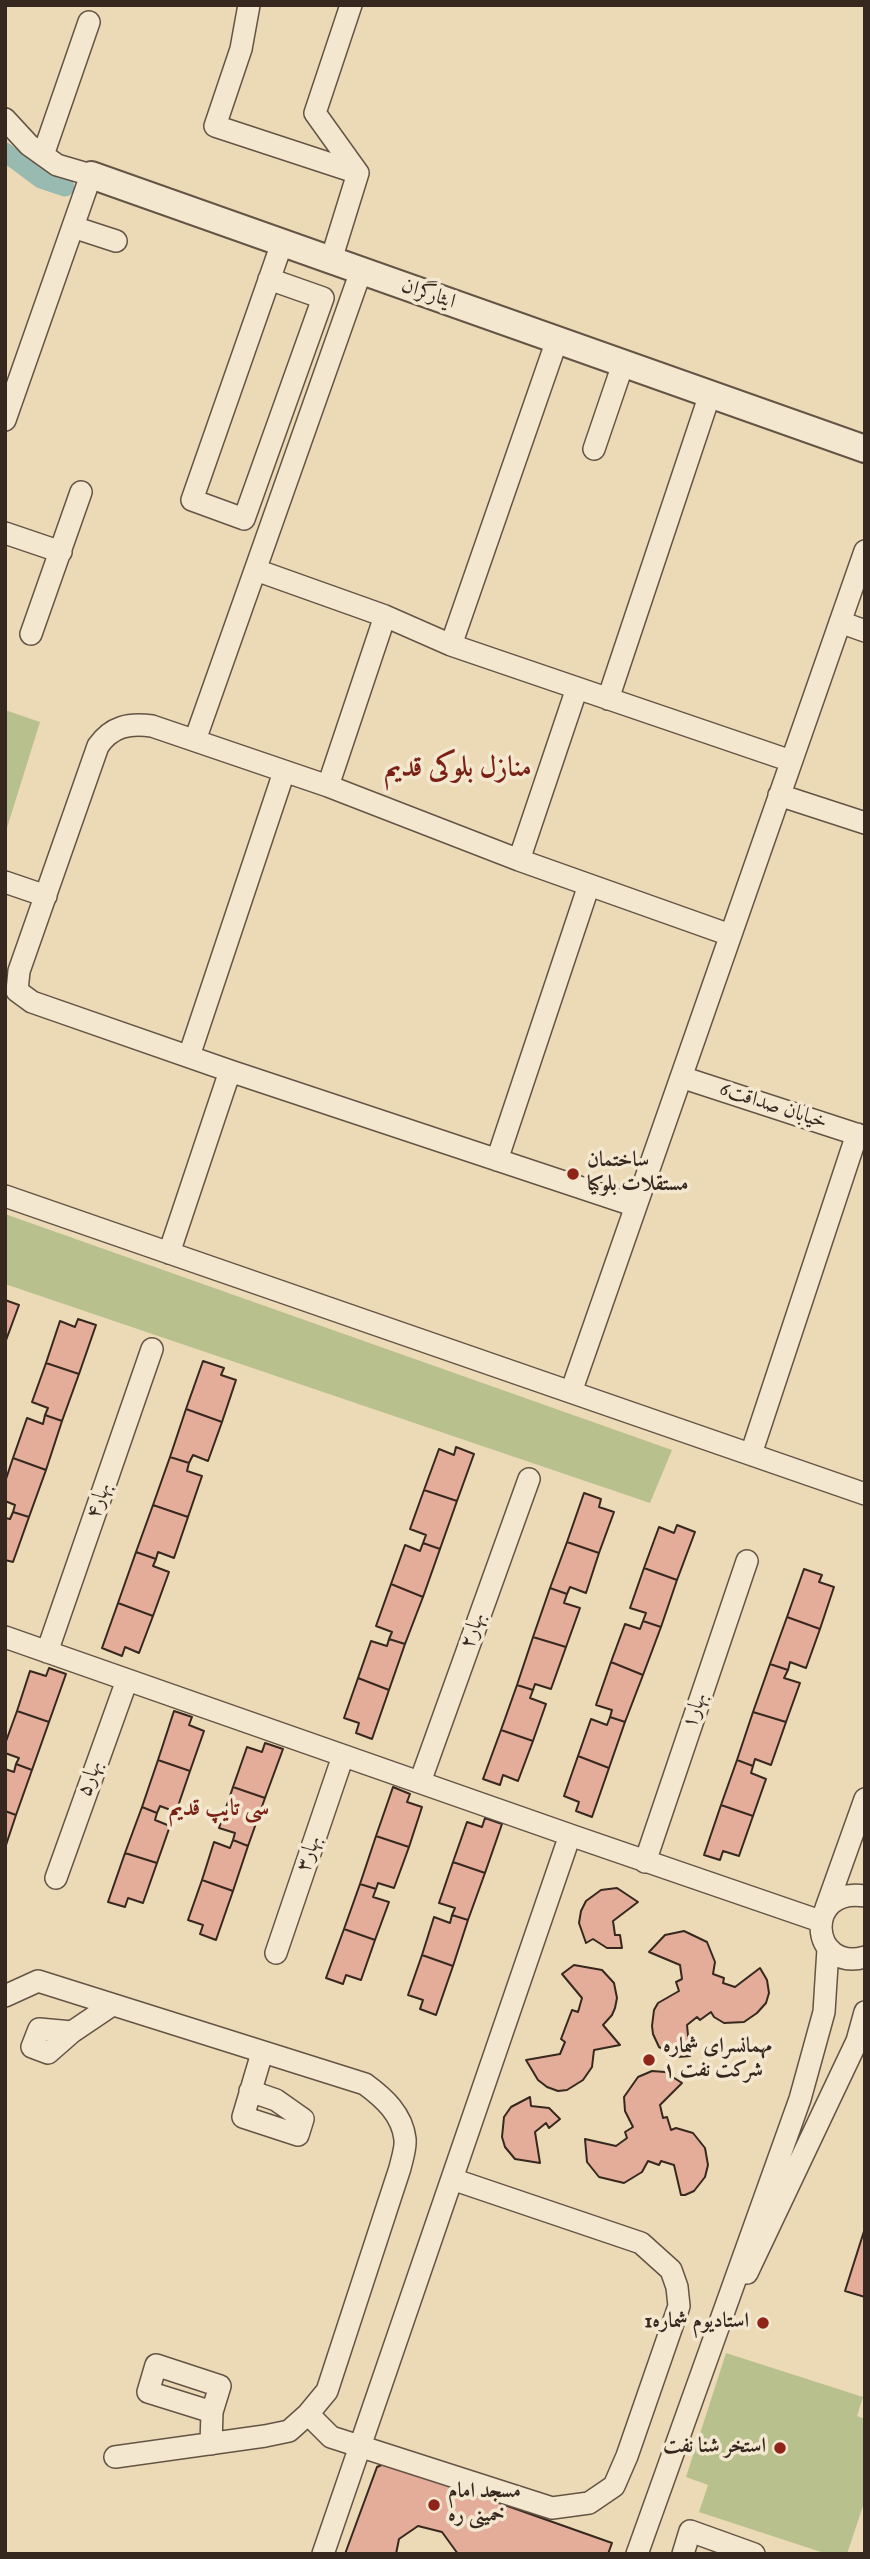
<!DOCTYPE html>
<meta charset="utf-8">
<style>
body{margin:0}
#map{position:relative;width:870px;height:2559px;overflow:hidden;background:#ecdab7;font-family:"IM FELL English",serif}
canvas{display:block}
.frame{position:absolute;inset:0;border:7px solid #36281f;pointer-events:none}
</style>
<div id="map">
<canvas width="870" height="2559"></canvas>
<div class="frame"></div>
</div>
<script>
const ctx = document.querySelector('canvas').getContext('2d');
ctx.lineJoin = 'round';
function fill(path, color) { ctx.fillStyle = color; ctx.fill(path, 'evenodd'); }
function trace(path, color, width, dash) { ctx.strokeStyle = color; ctx.lineWidth = width; ctx.lineCap = dash ? 'butt' : 'round'; ctx.setLineDash(dash || []); ctx.stroke(path); }
function write(font, color, halo, rows, align = 'center') {
  ctx.font = font + ' "IM FELL English",Amiri,serif'; ctx.lineWidth = 7; ctx.setLineDash([]); ctx.textBaseline = 'middle'; ctx.strokeStyle = halo; ctx.fillStyle = color; for (const [text, x, y, turn = 0] of rows) {
    ctx.save(); ctx.translate(x, y); ctx.rotate((+turn || 0) * Math.PI / 180); ctx.textAlign = isNaN(turn) ? turn : align; if (halo) ctx.strokeText(text, 0, 0); ctx.fillText(text, 0, 0); ctx.restore();
  }
}
const green = new Path2D(`
 M5,710L40,722L6,831L5,830Z
 M5,1214L672,1450L650,1503L5,1284Z
 M726,2353L863,2397L857,2416L865,2419V2500L847,2554H827L699,2512L708,2485L686,2477Z`);
const canal = new Path2D(`
 M5,152L41,179L65,187`);
const building = new Path2D(`
 M5,1300L19,1305L5,1343Z
 M78,1319L96,1325L79,1374L46,1363L60,1321L75,1327Z
 M203,1361L224,1368L221,1375L236,1380L222,1422L186,1409Z
 M46,1363L79,1374L62,1421L45,1415L48,1408L32,1402Z
 M186,1409L222,1422L208,1461L193,1455L189,1463L170,1457Z
 M45,1415L62,1421L46,1470L13,1458L27,1418L43,1424Z
 M456,1447L474,1454L457,1501L424,1490L439,1449L454,1455Z
 M170,1457L189,1463L187,1471L202,1476L188,1517L153,1505Z
 M13,1458L46,1470L29,1517L13,1512L15,1505L5,1501V1482Z
 M424,1490L457,1501L440,1549L423,1543L426,1535L410,1529Z
 M584,1493L601,1499L599,1507L614,1512L599,1553L567,1542Z
 M153,1505L188,1517L174,1558L158,1552L156,1559L136,1552Z
 M13,1512L29,1517L13,1562L5,1560V1518L10,1519Z
 M677,1525L695,1532L677,1580L644,1568L659,1527L674,1533Z
 M567,1542L599,1553L586,1593L570,1587L567,1594L550,1588Z
 M423,1543L440,1549L423,1597L391,1584L405,1545L420,1551Z
 M136,1552L156,1559L153,1566L169,1572L153,1616L118,1603Z
 M644,1568L677,1580L661,1627L643,1621L646,1613L630,1608Z
 M804,1569L822,1575L819,1582L834,1587L820,1629L787,1617Z
 M391,1584L423,1597L405,1644L389,1639L392,1632L376,1626Z
 M550,1588L567,1594L564,1603L580,1608L566,1647L533,1637Z
 M118,1603L153,1616L139,1653L125,1647L122,1656L102,1648Z
 M787,1617L820,1629L806,1668L790,1662L788,1670L770,1664Z
 M643,1621L661,1627L643,1675L611,1662L625,1624L640,1629Z
 M533,1637L566,1647L551,1689L535,1684L533,1690L517,1685Z
 M389,1639L405,1644L389,1690L358,1678L371,1641L387,1646Z
 M611,1662L643,1675L625,1722L610,1717L612,1710L596,1705Z
 M770,1664L788,1670L784,1678L800,1683L786,1722L753,1712Z
 M49,1668L66,1674L49,1722L17,1711L30,1671L46,1676Z
 M358,1678L389,1690L372,1739L356,1733L359,1723L344,1718Z
 M517,1685L533,1690L530,1698L546,1704L533,1741L501,1730Z
 M17,1711L49,1722L32,1770L16,1764L19,1758L5,1753V1744Z
 M174,1711L192,1717L189,1725L204,1731L190,1771L158,1760Z
 M753,1712L786,1722L771,1765L755,1759L753,1766L737,1760Z
 M610,1717L625,1722L609,1768L578,1756L591,1719L607,1725Z
 M501,1730L533,1741L518,1781L503,1775L500,1785L483,1779Z
 M265,1743L283,1749L265,1798L233,1787L247,1747L262,1752Z
 M578,1756L609,1768L592,1817L576,1811L579,1802L564,1796Z
 M158,1760L190,1771L176,1812L160,1806L157,1813L142,1807Z
 M737,1760L753,1766L751,1773L766,1779L753,1816L721,1805Z
 M16,1764L32,1770L16,1815L5,1811V1769L14,1772Z
 M233,1787L265,1798L248,1846L233,1840L235,1833L219,1828Z
 M393,1787L410,1794L407,1802L422,1807L409,1847L376,1836Z
 M721,1805L753,1816L739,1856L723,1851L720,1860L704,1855Z
 M142,1807L157,1813L155,1820L170,1826L157,1863L125,1853Z
 M5,1811L16,1815L5,1848Z
 M485,1818L502,1824L485,1873L453,1862L467,1822L482,1827Z
 M376,1836L409,1847L394,1888L378,1883L376,1889L360,1884Z
 M233,1840L248,1846L233,1891L202,1880L214,1842L230,1848Z
 M125,1853L157,1863L143,1903L128,1898L125,1907L108,1902Z
 M453,1862L485,1873L468,1920L452,1915L455,1908L439,1903Z
 M202,1880L233,1891L216,1940L200,1934L203,1925L188,1920Z
 M360,1884L376,1889L373,1897L389,1902L375,1940L344,1929Z
 M617,1888L638,1902L613,1921L615,1935H620L622,1948H607L593,1939L586,1943L579,1923L581,1911L586,1901L601,1890Z
 M452,1915L468,1920L453,1966L422,1955L434,1917L450,1923Z
 M344,1929L375,1940L361,1980L346,1975L343,1984L326,1978Z
 M684,1931L707,1942L715,1962L713,1974L724,1978L723,1983L735,1987L760,1968L767,1980L769,1993L766,2003L757,2013L744,2022L724,2023L714,2017L711,2012L700,2020L697,2017L687,2025L690,2056L678,2057L659,2047L653,2034L652,2026L654,2010L658,2003L679,1991L676,1982L682,1979L680,1965L649,1952L665,1935Z
 M422,1955L453,1966L436,2015L420,2009L423,2000L408,1995Z
 M574,1965L602,1970L614,1983L617,1998L615,2008L612,2015L603,2025L620,2045L594,2050L592,2067L583,2080L567,2090L558,2091L547,2087L538,2080L526,2060L560,2054L565,2042L561,2039L572,2010L578,2012L582,1998L562,1974Z
 M652,2071L665,2072L682,2083L660,2105L663,2118L667,2117L671,2130L676,2128L693,2133L705,2148L708,2165L705,2177L694,2191L685,2195H681L674,2165L661,2161L659,2165L648,2161L642,2172L624,2183L599,2177L587,2162L585,2139L616,2146L627,2138L625,2132L633,2127L625,2111L624,2097L638,2077Z
 M530,2097L531,2106L549,2108L560,2119L549,2128L546,2123L535,2132L540,2163L515,2159L505,2147L502,2137L504,2117L511,2107Z
 M865,2228V2297L845,2291Z
 M386,2463L612,2543L608,2554H345L377,2467Z
 M418,2526L442,2532L458,2554H396L399,2539Z`);
const minor = new Path2D(`
 M249,5L241,49L215,126L358,173
 M351,5L315,113L358,173
 M5,119L29,145L57,165L91,175L5,420
 M43,155L89,22
 M73,227L116,241
 M331,260L358,173
 M269,279L323,298L244,519L192,500L282,243
 M594,449L623,364
 M5,533L61,552
 M256,570L385,616L451,645L791,761
 M840,622L865,631
 M31,634L81,492
 M451,645L557,340
 M608,699L710,394
 M195,740L361,271
 M328,786L385,616
 M779,795L865,823
 M519,860L577,688
 M5,882L46,896
 M189,1056L284,772
 M681,1077L865,1137
 M497,1160L589,885
 M5,1196L865,1494
 M636,1206L230,1071L32,1002L17,991L19,971L98,746C112,726 129,723 152,726L328,786L519,860L730,935
 M169,1253L230,1071
 M571,1392L865,551
 M751,1454L857,1134
 M5,1637L570,1835
 M47,1652L152,1349
 M420,1782L529,1479
 M645,1862L747,1561
 M56,1878L127,1680
 M865,1896C803,1886 810,1973 865,1957
 M826,1908L865,1799
 M276,1953L343,1756
 M5,1996L38,1981L365,2084C384,2098 402,2114 405,2139C406,2148 402,2159 400,2168L327,2391L308,2414L331,2437L552,2508L589,2503L614,2486L627,2456L679,2306L677,2287L671,2270L641,2243L452,2179
 M72,2032L48,2053L32,2047L39,2029L72,2032L112,2005
 M250,2091L276,2100L303,2119L298,2135L243,2117L262,2053
 M747,2273L857,2041L865,2012
 M211,2444L212,2412L220,2386L156,2365L148,2392L212,2412
 M115,2457L265,2436L289,2431L308,2414
 M323,2554L570,1835L820,1921
 M637,2554L800,2099L824,2012L828,1949
 M683,2554L690,2531L754,2554`);
const tertiary = new Path2D(`
 M91,175L865,449`);
const markers = [
 [573,1174,7,"#8f2418"],
 [649,2060,7,"#8f2418"],
 [763,2323,7,"#8f2418"],
 [780,2448,7,"#8f2418"],
 [434,2505,7,"#8f2418"]
];
const streetNames = [
 ["ایثارگران",428,295,19],
 ["خیابان صداقت6",773,1107,18],
 ["بهار۴",100,1501,-71],
 ["بهار۲",474,1631,-70],
 ["بهار۱",696,1711,-71],
 ["بهار۵",91,1779,-70],
 ["بهار۳",310,1854,-71]
];
const poiNames = [
 ["ساختمان",587,1162],
 ["مستقلات بلوکیا",587,1186],
 ["مهمانسرای شماره",663,2048],
 ["۱ شرکت نفت",663,2072],
 ["استادیوم شماره1",749,2323,"right"],
 ["استخر شنا نفت",766,2448,"right"],
 ["مسجد امام",448,2493],
 ["خمینی ره",448,2517]
];
const neighbourhoodNames = [
 ["سی تایپ قدیم",219,1810]
];
const districtNames = [
 ["منازل بلوکی قدیم",458,770]
];
fill(green, '#b8c08e');
trace(canal, '#99bab0', 19);
fill(building, '#e4ad9a');
trace(building, '#36281f', 2);
trace(minor, '#645445', 24);
trace(tertiary, '#645445', 30);
trace(minor, '#f3e7d0', 21);
trace(tertiary, '#f3e7d0', 26);
for (const [x, y, r, color] of markers) { const dot = new Path2D(); dot.arc(x, y, r, 0, 2 * Math.PI); ctx.fillStyle = color; ctx.fill(dot); trace(dot, '#f3e7d0', 2.5); }
write('21px', '#36281f', '#f3e7d0', streetNames);
write('bold 21px', '#36281f', '#f3e7d0', poiNames, 'left');
write('bold 23px', '#7a1f14', '#f3e7d0', neighbourhoodNames);
write('bold 28px', '#7a1f14', '#f3e7d0', districtNames);
</script>
